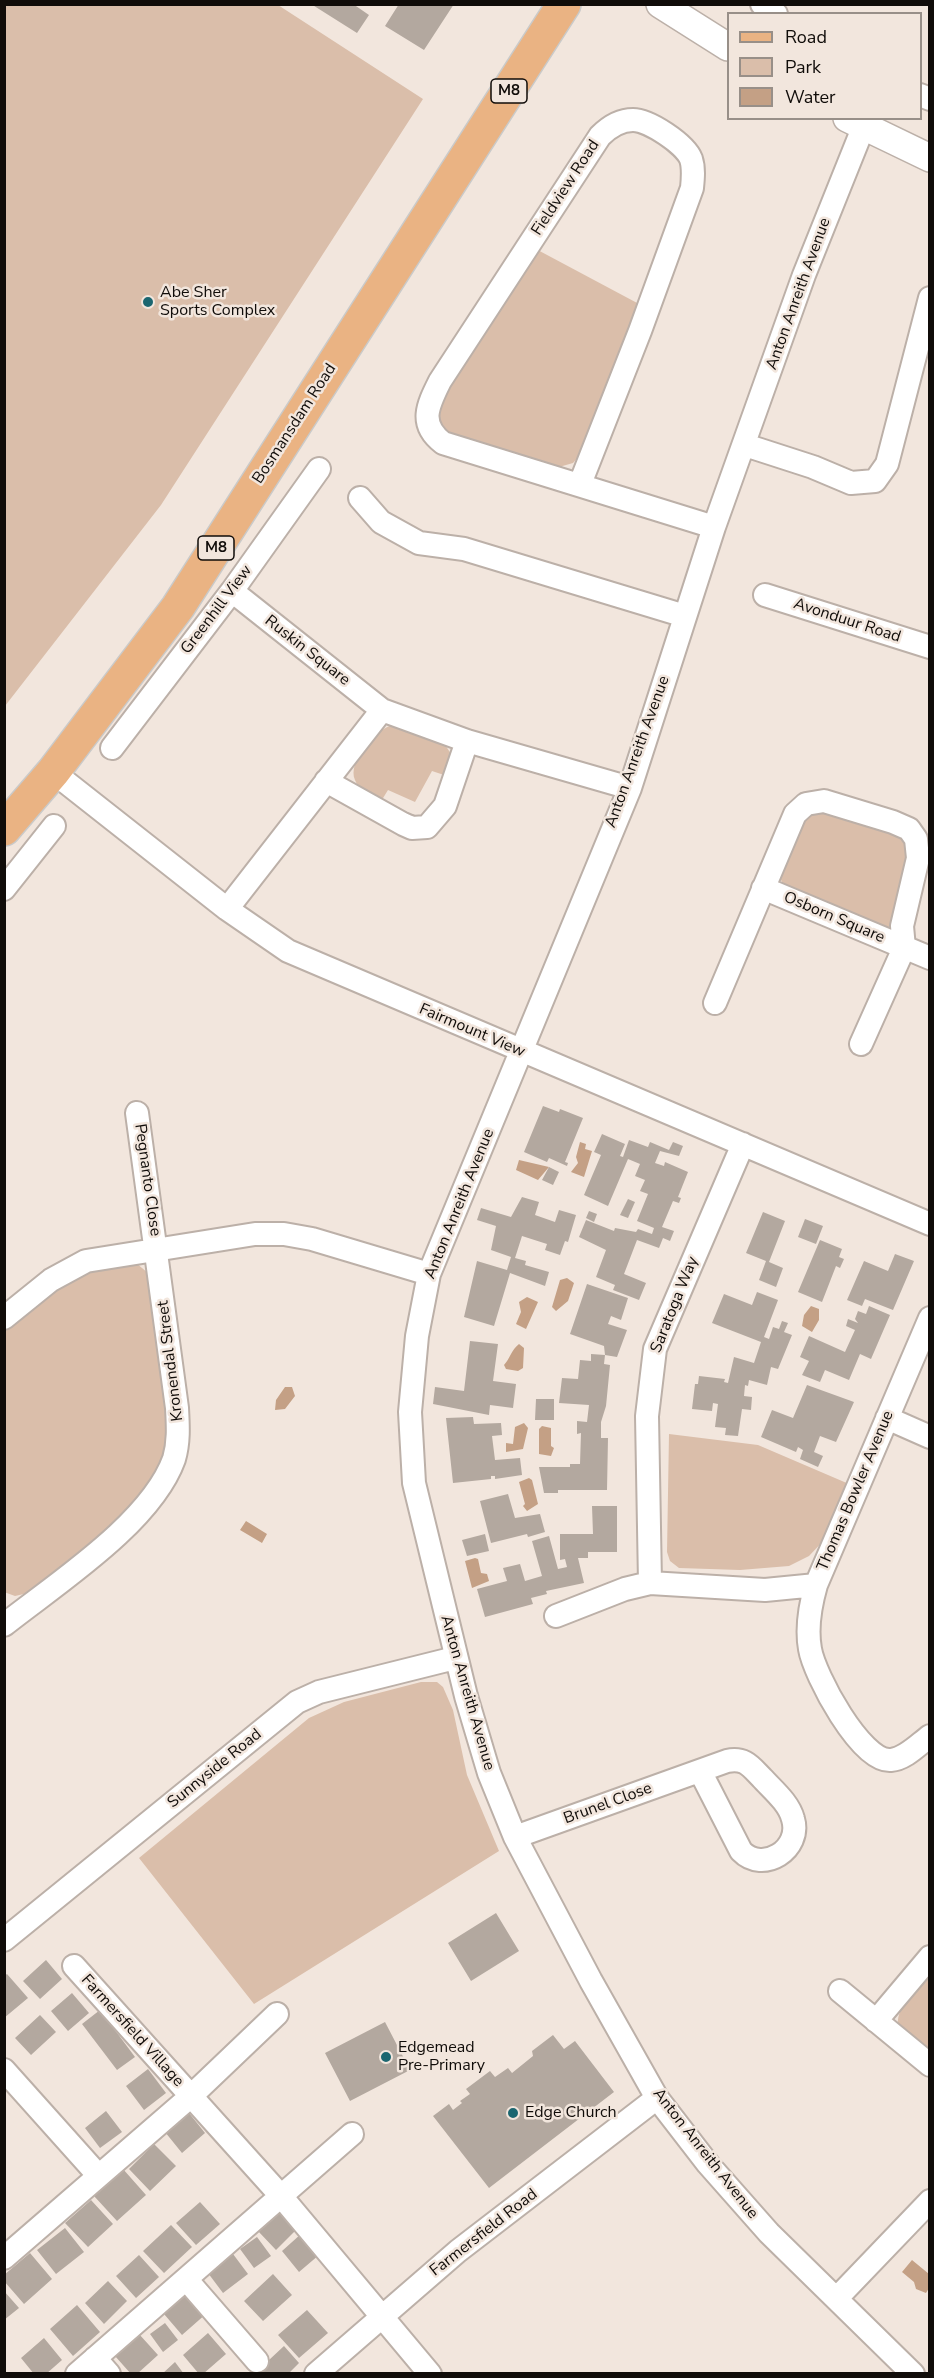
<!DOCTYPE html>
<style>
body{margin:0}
#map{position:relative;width:934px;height:2378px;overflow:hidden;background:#f2e6dd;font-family:"Nunito Sans",sans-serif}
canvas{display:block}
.frame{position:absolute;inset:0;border:6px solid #100c09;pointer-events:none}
.legend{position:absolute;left:727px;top:12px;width:195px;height:108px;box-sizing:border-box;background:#f2e6dd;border:2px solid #988f88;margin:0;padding:8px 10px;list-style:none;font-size:18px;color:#100c09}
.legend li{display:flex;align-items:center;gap:12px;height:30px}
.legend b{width:30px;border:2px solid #988f88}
</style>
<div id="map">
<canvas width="934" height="2378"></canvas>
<div class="frame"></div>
<ul class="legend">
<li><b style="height:8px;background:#eab383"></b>Road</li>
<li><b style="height:16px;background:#dabeaa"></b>Park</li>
<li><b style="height:16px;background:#c4a085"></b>Water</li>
</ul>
</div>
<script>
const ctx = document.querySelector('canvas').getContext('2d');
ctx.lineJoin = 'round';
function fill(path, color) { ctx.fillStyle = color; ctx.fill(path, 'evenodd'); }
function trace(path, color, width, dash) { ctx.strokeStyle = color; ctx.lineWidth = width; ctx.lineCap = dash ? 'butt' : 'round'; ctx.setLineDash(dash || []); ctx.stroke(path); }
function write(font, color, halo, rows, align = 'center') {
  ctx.font = font + ' "Nunito Sans",sans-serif'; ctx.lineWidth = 5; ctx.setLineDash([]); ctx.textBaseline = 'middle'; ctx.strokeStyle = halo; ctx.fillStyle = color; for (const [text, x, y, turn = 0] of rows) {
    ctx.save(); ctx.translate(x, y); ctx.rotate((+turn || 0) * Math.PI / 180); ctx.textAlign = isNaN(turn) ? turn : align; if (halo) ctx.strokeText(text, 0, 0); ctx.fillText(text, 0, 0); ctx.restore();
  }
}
const green = new Path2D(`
 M4,5H278L423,99L161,505L5,706Z
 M534,248L639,304L580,455L573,463L559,467L452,436L440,426C435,381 508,288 534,248Z
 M393,725L444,743L451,754L447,776L432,771L415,802L388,790L380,803C371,797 359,791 355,780C347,762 375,729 393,725Z
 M816,809L901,833L910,848L892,926L887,928L784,887L779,875L801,821Z
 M136,1263L148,1273L170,1422L164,1456L158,1471L126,1513L28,1593L15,1596L4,1592V1332L75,1274Z
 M669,1434L758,1445L849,1484L828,1536L809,1556L789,1566L740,1570L679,1568L670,1561L667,1552Z
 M421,1682H437L443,1687L453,1710L467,1775L499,1851L254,2004L139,1858L309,1718L344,1702Z
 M929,1971V2054L898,2025C896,2006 918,1986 929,1971Z`);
const water = new Path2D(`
 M580,1142L586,1144L585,1149L592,1151L584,1177L571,1172L578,1163L576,1157Z
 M519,1160L549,1167L538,1180L516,1170Z
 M567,1278L574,1283L568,1301L556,1311L552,1307L560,1280Z
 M527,1297L538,1302L526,1329L516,1324L521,1312L519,1302Z
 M811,1306L819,1309V1320L812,1332L802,1326L804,1315Z
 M519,1344L524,1348L523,1368L518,1371L506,1369L504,1365C510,1359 511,1350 519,1344Z
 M285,1387H292L295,1396L285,1409L275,1410L276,1400Z
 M524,1423L528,1428L523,1449L506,1452V1443L513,1444L515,1427Z
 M542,1426L551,1428V1446L554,1448L551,1456L539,1454V1429Z
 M529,1478L532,1480L538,1504L527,1511L523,1506L525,1504L519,1482Z
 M246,1521L267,1534L262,1543L240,1530Z
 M475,1558L478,1559L481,1573L487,1574L489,1581L472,1588L465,1561Z
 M912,2260L929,2274V2288L926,2293L916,2289L914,2282L902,2272Z`);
const building = new Path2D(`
 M311,4H353L369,15L357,33Z
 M399,4H454L424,50L385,26Z
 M543,1106L559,1112L560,1109L583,1118L565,1162L568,1163L567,1166L549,1158L547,1162L524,1152Z
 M602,1134L625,1144L620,1156L623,1157L629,1140L648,1147L650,1142L669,1150L673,1142L683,1146L679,1156L660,1151L655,1163L664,1166L665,1162L688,1172L678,1197L681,1198L679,1203L673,1201L662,1227L674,1231L670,1241L663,1238L659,1248L637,1240L624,1274L646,1283L639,1300L613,1290L615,1285L596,1277L606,1250L579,1237L586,1220L614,1231L615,1228L636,1232L638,1229L652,1234L654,1228L637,1221L648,1194L640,1191L645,1180L635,1176L640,1164L628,1159L608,1206L584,1195L601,1155L594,1152Z
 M549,1167L559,1172L553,1185L542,1180Z
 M522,1197L539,1202L535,1215L555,1222L559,1210L576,1215L568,1242L565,1241L560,1255L545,1250L547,1244L522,1236L515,1258L526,1261L525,1265L549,1272L545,1286L510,1273L494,1326L464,1317L477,1261L507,1270L511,1257L491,1250L496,1226L477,1220L481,1208L511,1217Z
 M628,1199L635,1202L628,1218L620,1215Z
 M589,1211L597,1214L594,1222L586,1218Z
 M763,1212L785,1221L769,1262L783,1268L776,1287L759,1280L766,1261L746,1253Z
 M805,1219L823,1226L816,1244L798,1237Z
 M820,1240L842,1249L839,1257L844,1259L840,1268L836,1266L822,1302L798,1292Z
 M895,1254L914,1261L893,1310L865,1299L862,1306L847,1300L864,1261L888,1271Z
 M587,1284L628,1298L621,1320L611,1316L608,1324L627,1330L617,1357L605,1355L604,1364L610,1365L606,1406L601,1422V1438H608L607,1490H558V1493H544L539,1467H570V1464H580L581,1433L577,1434V1421L587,1422L589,1405L559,1403L562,1378L578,1379L580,1360L591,1361V1354L605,1355L604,1346L570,1334Z
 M757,1292L778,1300L764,1337L769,1339L773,1327L779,1329L782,1321L788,1323L784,1332L792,1335L778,1369L771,1367L767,1385L749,1380L748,1386L745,1385L744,1396L752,1397L751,1410L742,1409L738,1436L725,1435L726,1428L715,1427L718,1404L713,1403L712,1411L692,1409L695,1384H698L699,1376L725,1379L724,1382L728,1383L734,1357L754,1363L761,1342L712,1323L724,1294L752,1305Z
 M869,1306L890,1315L871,1359L860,1354L849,1380L825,1370L820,1382L802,1375L809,1361L800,1357L809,1336L845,1352L855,1330L846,1326L848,1319L858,1323L855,1319L858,1311L866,1314Z
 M470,1341L498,1344L493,1381L516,1384L513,1408L490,1405L489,1415L433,1404L435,1387L464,1391Z
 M807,1385L854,1402L836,1442L820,1436L814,1452L823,1456L818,1467L800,1459L803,1450L798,1447L796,1452L761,1437L772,1410L793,1418Z
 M536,1399H554V1420H535Z
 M473,1417L474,1424L501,1423L502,1435L492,1436L495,1460L520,1458L522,1475L495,1479V1476H491V1479L453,1483L446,1418Z
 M508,1494L515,1518L540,1514L545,1532L528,1537L527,1534L491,1543L480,1501Z
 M592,1506H617V1552H588V1558H578L584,1583L546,1591L547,1594L531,1598L533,1604L485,1617L477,1589L507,1581L503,1568L520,1564L525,1581L542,1576L532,1541L549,1536L558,1569L567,1567L565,1559L560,1560V1534H593Z
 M485,1534L489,1551L467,1556L462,1540Z
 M496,1913L519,1951L471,1981L448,1943Z
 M46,1960L62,1979L40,1999L23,1981Z
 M7,1974L28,1998L4,2018V1976Z
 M72,1993L89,2013L68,2031L51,2011Z
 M100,2010L135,2057L117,2070L82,2024Z
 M40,2015L56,2032L31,2055L15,2038Z
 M385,2022L410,2070L350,2101L325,2053Z
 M553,2035L564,2049L575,2041L614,2092L489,2188L433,2116L449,2104L453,2110L462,2103L460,2101L470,2094L466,2089L490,2071L495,2077L508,2068L512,2073L533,2056L532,2051Z
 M148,2069L166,2093L144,2110L126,2086Z
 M106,2111L122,2132L100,2148L85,2128Z
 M189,2113L205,2133L182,2153L165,2132Z
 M154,2144L176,2166L150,2191L129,2169Z
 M123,2169L146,2195L117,2221L94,2196Z
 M91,2200L113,2224L88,2247L65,2223Z
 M200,2202L220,2224L196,2245L176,2223Z
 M281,2210L298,2228L276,2250L258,2231Z
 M171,2225L192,2247L164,2273L143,2251Z
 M65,2228L84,2252L56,2274L37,2250Z
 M301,2234L319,2255L299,2272L282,2251Z
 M257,2237L271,2256L254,2268L240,2249Z
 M30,2253L52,2279L24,2304L4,2281V2275Z
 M233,2254L248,2274L223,2293L208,2273Z
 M139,2255L159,2277L136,2298L116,2276Z
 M273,2274L292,2295L263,2321L244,2301Z
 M108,2281L127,2301L104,2324L85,2303Z
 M4,2291L19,2308L4,2320Z
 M189,2292L207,2313L182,2335L164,2314Z
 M77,2305L100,2332L73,2356L50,2329Z
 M307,2310L328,2333L299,2358L278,2335Z
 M165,2323L178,2340L163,2352L150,2334Z
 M208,2333L226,2354L203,2374H199L183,2355Z
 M139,2334L158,2355L137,2374H131L115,2356Z
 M44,2338L62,2360L46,2374H34L21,2358Z
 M284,2346L299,2363L288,2374H254Z
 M175,2362L184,2374H162Z`);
const minor = new Path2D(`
 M762,4L776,14
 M920,95L930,99
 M863,128L804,275L714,527L630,788L429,1274L417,1336L410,1412L414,1483L466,1696L489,1773L515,1837L591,1981L657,2098L708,2164L769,2233L913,2374
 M745,445L813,467L851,483L875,481L887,464L930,298
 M580,484L640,331L692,188C693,178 694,168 691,159C685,144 649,120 633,120C620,120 609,127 600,136L440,381C428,405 418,424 443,443L714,527
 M360,498L381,522L419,543L464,549L685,616
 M232,591L382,710L467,741L630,788
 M765,595L930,647
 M112,748L232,591L319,469
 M53,772L227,909L288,951L930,1224
 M326,781L403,824L412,828L427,827L445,806L467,741
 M763,888L930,958
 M4,889L54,826
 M227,909L382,710
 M715,1003L795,814L806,804L824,801L893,822L909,829L916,839L918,858L902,926L904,948L861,1044
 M4,1318L51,1280L86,1261L255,1234H284L312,1239L429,1274
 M887,1418L930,1437
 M650,1583L647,1416L655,1349L743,1144
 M816,1585C810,1606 806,1627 810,1649C814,1674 861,1763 891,1760C905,1759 918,1745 930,1736
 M556,1616L625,1589L650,1583L765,1590L816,1585L930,1318
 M4,1625C57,1583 151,1523 174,1459C179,1442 178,1426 177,1408L137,1113
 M515,1837L727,1761C745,1757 751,1767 762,1778C773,1790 789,1803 793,1819C802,1849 763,1874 741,1851L700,1771
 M4,1940L297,1702L319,1692L455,1658
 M74,1966L281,2196L430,2374
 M840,1991L930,2065
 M876,2021L930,1957
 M4,2070L98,2175
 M4,2258L190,2097L277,2014
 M186,2279L257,2361
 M837,2298L930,2201
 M95,2358L109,2374
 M77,2374L352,2134
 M316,2374L458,2251L657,2098`);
const tertiary = new Path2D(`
 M660,4L728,47
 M847,118L930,158`);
const primary = new Path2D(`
 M4,829L53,772L178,607L564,4`);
const markers = [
 [148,302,6,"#1b6670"],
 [386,2057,6,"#1b6670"],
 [513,2113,6,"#1b6670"]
];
const shields = [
 [509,91,36],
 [216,548,36]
];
const shieldNames = [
 ["M8",509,91],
 ["M8",216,548]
];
const streetNames = [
 ["Fieldview Road",566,188,-57],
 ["Anton Anreith Avenue",799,294,-70],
 ["Bosmansdam Road",295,424,-57],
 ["Greenhill View",217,610,-53],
 ["Avonduur Road",847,621,18],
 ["Ruskin Square",307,651,38],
 ["Anton Anreith Avenue",638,752,-70],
 ["Osborn Square",834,918,23],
 ["Fairmount View",472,1031,23],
 ["Pegnanto Close",147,1180,82],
 ["Anton Anreith Avenue",460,1204,-68],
 ["Saratoga Way",675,1305,-68],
 ["Kronendal Street",171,1361,-97],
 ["Thomas Bowler Avenue",856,1491,-67],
 ["Anton Anreith Avenue",467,1693,74],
 ["Sunnyside Road",215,1769,-39],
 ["Brunel Close",608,1804,-20],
 ["Farmersfield Village",132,2031,48],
 ["Anton Anreith Avenue",705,2154,52],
 ["Farmersfield Road",484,2233,-38]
];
const poiNames = [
 ["Abe Sher",160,293],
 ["Sports Complex",160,311],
 ["Edgemead",398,2048],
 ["Pre-Primary",398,2066],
 ["Edge Church",525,2113]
];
fill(green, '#dabeaa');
fill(water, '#c4a085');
fill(building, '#b3a89f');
trace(minor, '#bcb0a8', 26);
trace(tertiary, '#bcb0a8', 30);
trace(primary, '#cacac9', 36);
trace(minor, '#fff', 22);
trace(tertiary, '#fff', 27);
trace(primary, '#eab383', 33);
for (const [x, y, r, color] of markers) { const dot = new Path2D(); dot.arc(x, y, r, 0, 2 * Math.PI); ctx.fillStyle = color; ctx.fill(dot); trace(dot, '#f2e6dd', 2); }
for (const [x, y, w] of shields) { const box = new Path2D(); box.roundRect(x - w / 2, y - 12, w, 24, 4.5); ctx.fillStyle = '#f2e6dd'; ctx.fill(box); trace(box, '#100c09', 1.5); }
write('bold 15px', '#100c09', null, shieldNames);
write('16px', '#100c09', '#f2e6dd', streetNames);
write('16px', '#100c09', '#f2e6dd', poiNames, 'left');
</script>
